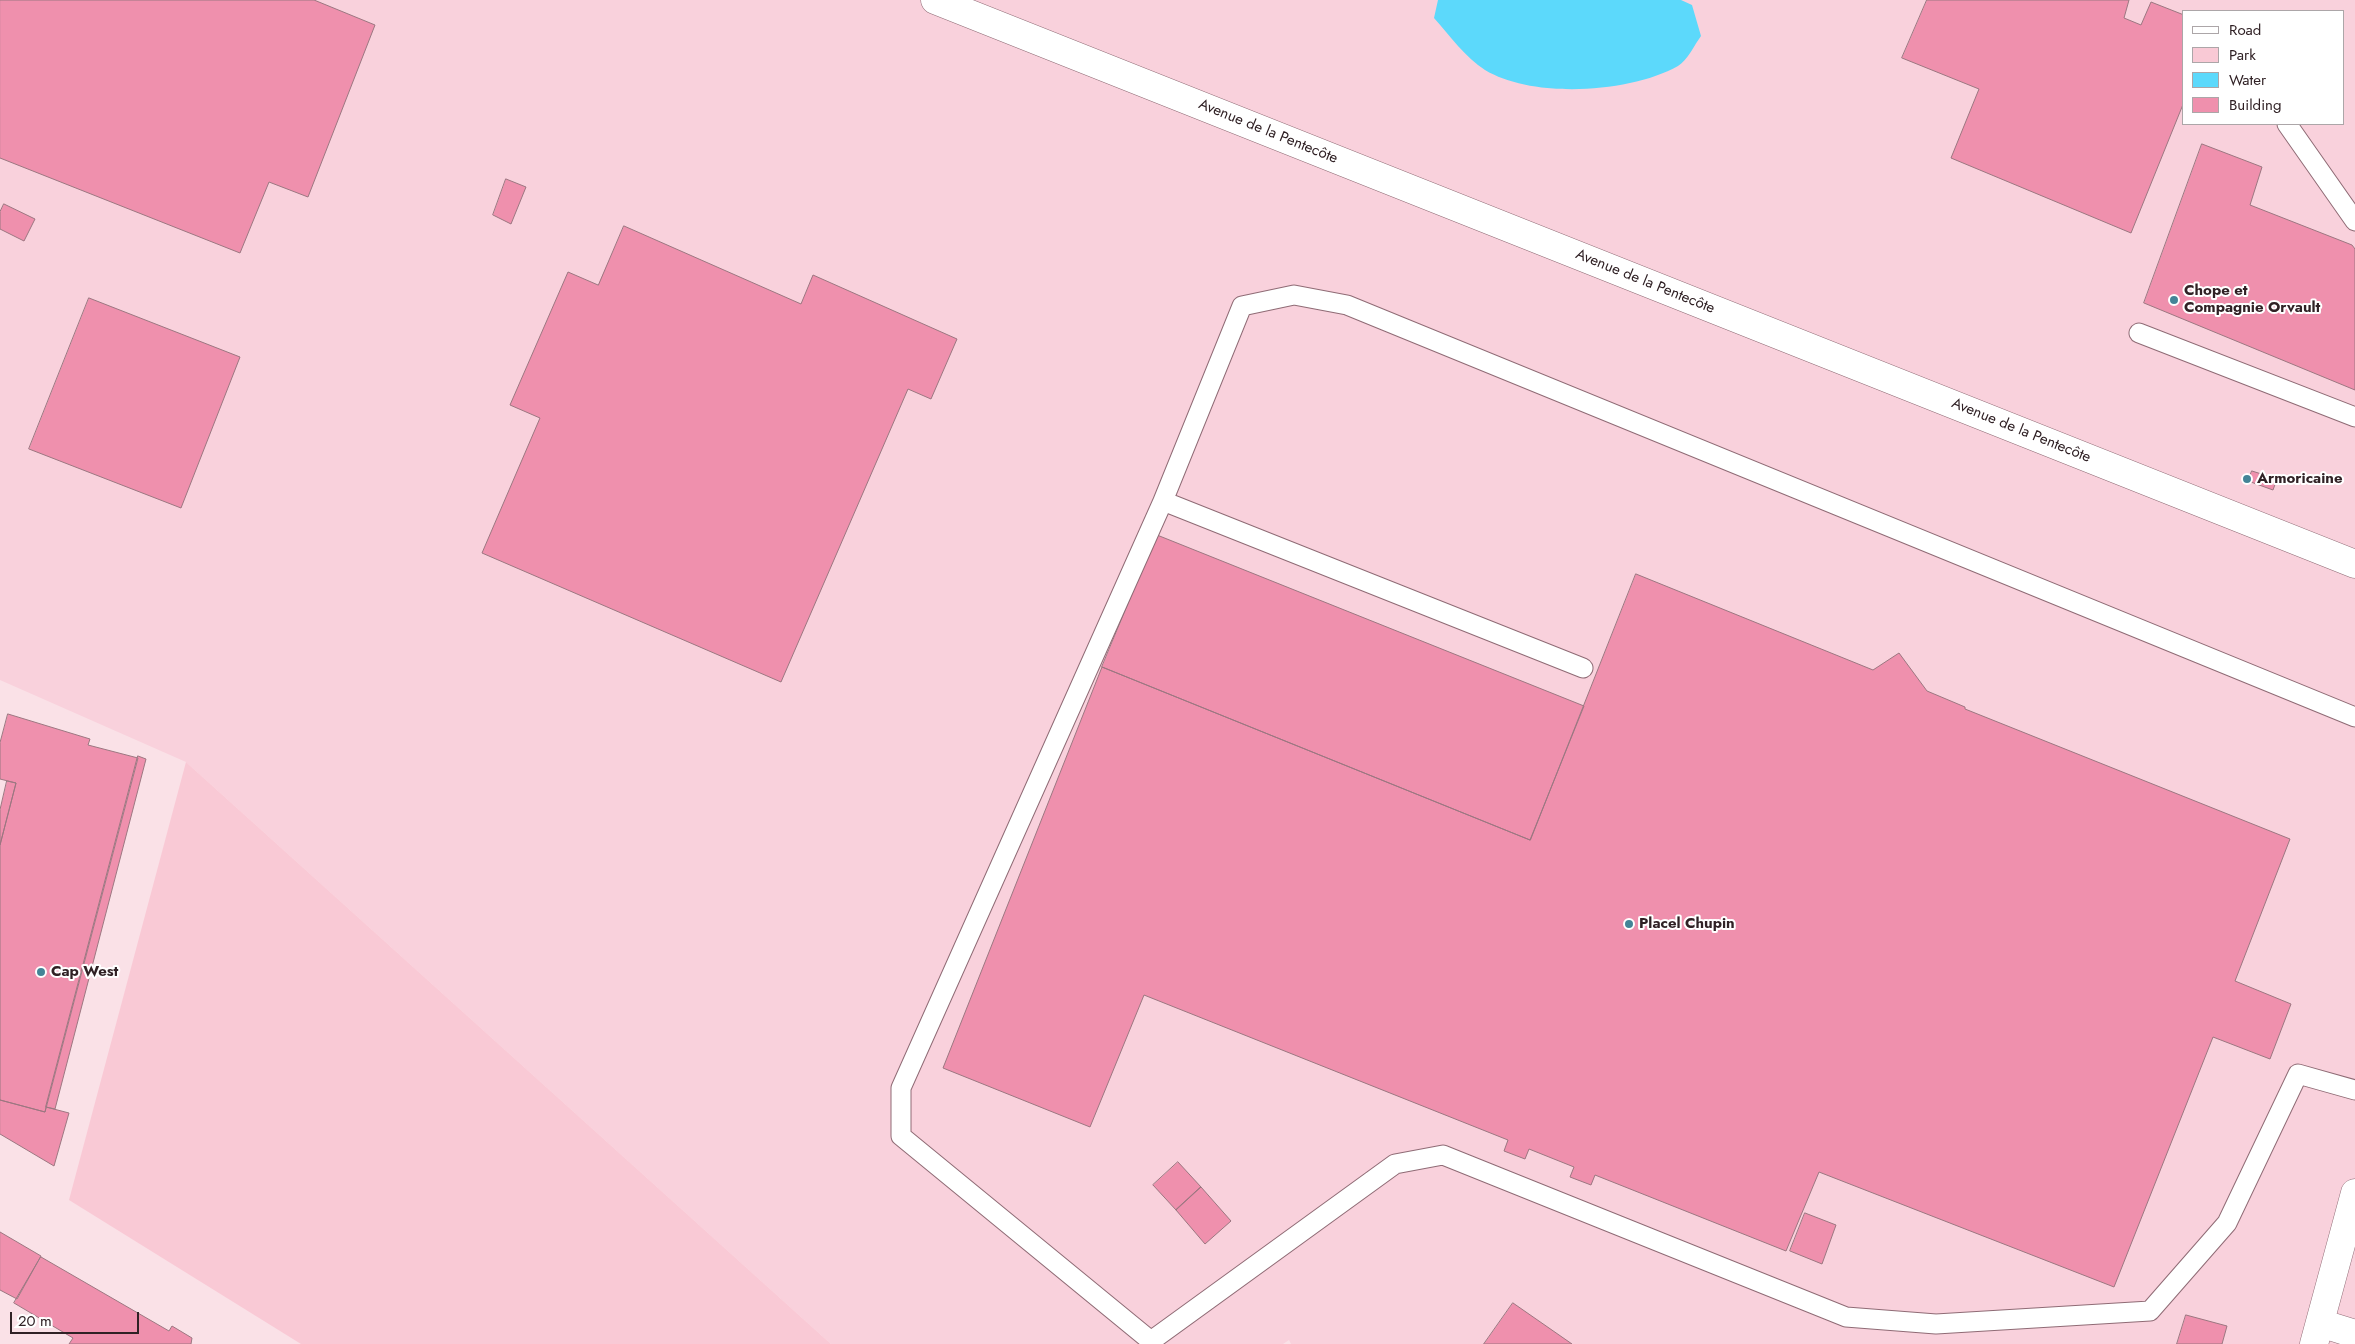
<!DOCTYPE html>
<meta charset="utf-8">
<style>
body{margin:0}
#map{position:relative;width:2355px;height:1344px;overflow:hidden;background:#fae1e7;font-family:Jost,sans-serif}
canvas{display:block}
.legend{position:absolute;left:2182px;top:10px;width:162px;height:115px;box-sizing:border-box;background:#fff;border:1px solid #aca6a8;margin:0;padding:6px 9px;list-style:none;font-size:15px;color:#302125}
.legend li{display:flex;align-items:center;gap:10px;height:25px}
.legend b{width:25px;border:1px solid #aca6a8}
.scale{position:absolute;left:10px;top:1312px;width:129px;height:22px;box-sizing:border-box;border:2px solid #302125;border-top:0;padding-left:6px;font-size:15px;line-height:18px;white-space:nowrap;color:#302125;-webkit-text-stroke:4px #fff;paint-order:stroke}
</style>
<div id="map">
<canvas width="2355" height="1344"></canvas>
<ul class="legend">
<li><b style="height:6px;background:#fff"></b>Road</li>
<li><b style="height:14px;background:#f9c9d5"></b>Park</li>
<li><b style="height:14px;background:#5cd9fb"></b>Water</li>
<li><b style="height:14px;background:#ef90ad"></b>Building</li>
</ul>
<div class="scale">20 m</div>
</div>
<script>
const ctx = document.querySelector('canvas').getContext('2d');
ctx.lineJoin = 'round';
function fill(path, color) { ctx.fillStyle = color; ctx.fill(path, 'evenodd'); }
function trace(path, color, width, dash) { ctx.strokeStyle = color; ctx.lineWidth = width; ctx.lineCap = dash ? 'butt' : 'round'; ctx.setLineDash(dash || []); ctx.stroke(path); }
function write(font, color, halo, rows, align = 'center') {
  ctx.font = font + ' Jost,sans-serif'; ctx.lineWidth = 4; ctx.setLineDash([]); ctx.textBaseline = 'middle'; ctx.strokeStyle = halo; ctx.fillStyle = color; for (const [text, x, y, turn = 0] of rows) {
    ctx.save(); ctx.translate(x, y); ctx.rotate((+turn || 0) * Math.PI / 180); ctx.textAlign = isNaN(turn) ? turn : align; if (halo) ctx.strokeText(text, 0, 0); ctx.fillText(text, 0, 0); ctx.restore();
  }
}
const built = new Path2D(`
 M0,0H2355V1344H1291L1289,1340L1283,1344H831L186,762L0,680ZM2184,11H2344V124H2184Z`);
const green = new Path2D(`
 M186,762L831,1344H301L69,1200Z`);
const water = new Path2D(`
 M1438,0H1681L1692,5L1701,36C1695,44 1687,61 1678,66C1630,93 1533,99 1485,70C1466,58 1449,35 1434,18Z`);
const building = new Path2D(`
 M0,0H314L375,25L308,197L269,182L240,253L0,158Z
 M1927,0H2129L2124,18L2141,25L2151,2L2184,15V102L2131,233L1951,158L1979,89L1902,58Z
 M2202,144L2262,167L2250,205L2352,245L2355,249V390L2144,303Z
 M506,179L526,187L511,224L493,215Z
 M4,204L35,219L24,241L0,229V212Z
 M624,226L801,304L813,275L957,339L931,399L908,389L781,682L482,553L540,418L510,405L568,272L598,285Z
 M89,298L240,357L181,508L29,449Z
 M2252,471L2277,479L2273,490L2248,481Z
 M1157,535L1584,706L1530,840L1102,667Z
 M1636,574L1873,670L1899,653L1927,691L1965,707V709L2290,839L2235,981L2291,1004L2270,1059L2213,1037L2114,1287L1819,1172L1786,1251L1595,1175L1591,1185L1570,1177L1574,1167L1529,1149L1525,1159L1504,1151L1508,1140L1144,995L1090,1127L943,1068L1102,667L1530,840Z
 M8,714L90,739L88,745L138,758L45,1112L0,1100V845L16,783L0,779V743Z
 M138,756L146,759L55,1109L46,1107Z
 M7,781L16,783L0,845V810Z
 M0,1100L45,1112L46,1107L69,1113L54,1166L0,1134Z
 M1178,1162L1201,1187L1176,1210L1153,1185Z
 M1201,1187L1231,1221L1205,1244L1176,1210Z
 M1805,1213L1836,1225L1822,1264L1790,1251Z
 M0,1232L41,1256L17,1299L0,1290Z
 M41,1257L169,1331L172,1326L192,1338L191,1344H69L73,1338L14,1303Z
 M1513,1303L1572,1344H1484Z
 M2186,1315L2227,1326L2222,1344H2177Z`);
const lane = new Path2D(`
 M2287,124L2355,221
 M2139,333L2355,417
 M1163,501L901,1088V1136L1151,1341L1395,1164L1443,1155L1846,1317L1936,1324L2150,1311L2227,1223L2298,1074L2355,1090
 M1583,668L1163,501L1242,306L1294,295L1347,305L2355,717`);
const street = new Path2D(`
 M2320,1323L2355,1334
 M2314,1344L2355,1193`);
const secondary = new Path2D(`
 M935,0L2355,564`);
const markers = [
 [2174,300,5,"#448497"],
 [2247,479,5,"#448497"],
 [1629,924,5,"#448497"],
 [41,972,5,"#448497"]
];
const streetNames = [
 ["Avenue de la Pentecôte",1268,132,22],
 ["Avenue de la Pentecôte",1645,282,22],
 ["Avenue de la Pentecôte",2021,431,22]
];
const poiNames = [
 ["Chope et",2184,291],
 ["Compagnie Orvault",2184,308],
 ["Armoricaine",2257,479],
 ["Placel Chupin",1639,924],
 ["Cap West",51,972]
];
fill(built, '#f9d1dc');
fill(green, '#f9c9d5');
fill(water, '#5cd9fb');
fill(building, '#ef90ad');
trace(building, '#9c7781', 1);
trace(lane, '#8f6b75', 21);
trace(street, '#8f6b75', 29);
trace(secondary, '#8f6b75', 29);
trace(lane, '#fff', 19);
trace(street, '#fff', 28);
trace(secondary, '#fff', 28);
for (const [x, y, r, color] of markers) { const dot = new Path2D(); dot.arc(x, y, r, 0, 2 * Math.PI); ctx.fillStyle = color; ctx.fill(dot); trace(dot, '#fff', 2); }
write('15px', '#302125', '#fff', streetNames);
write('bold 15px', '#302125', '#fff', poiNames, 'left');
</script>
